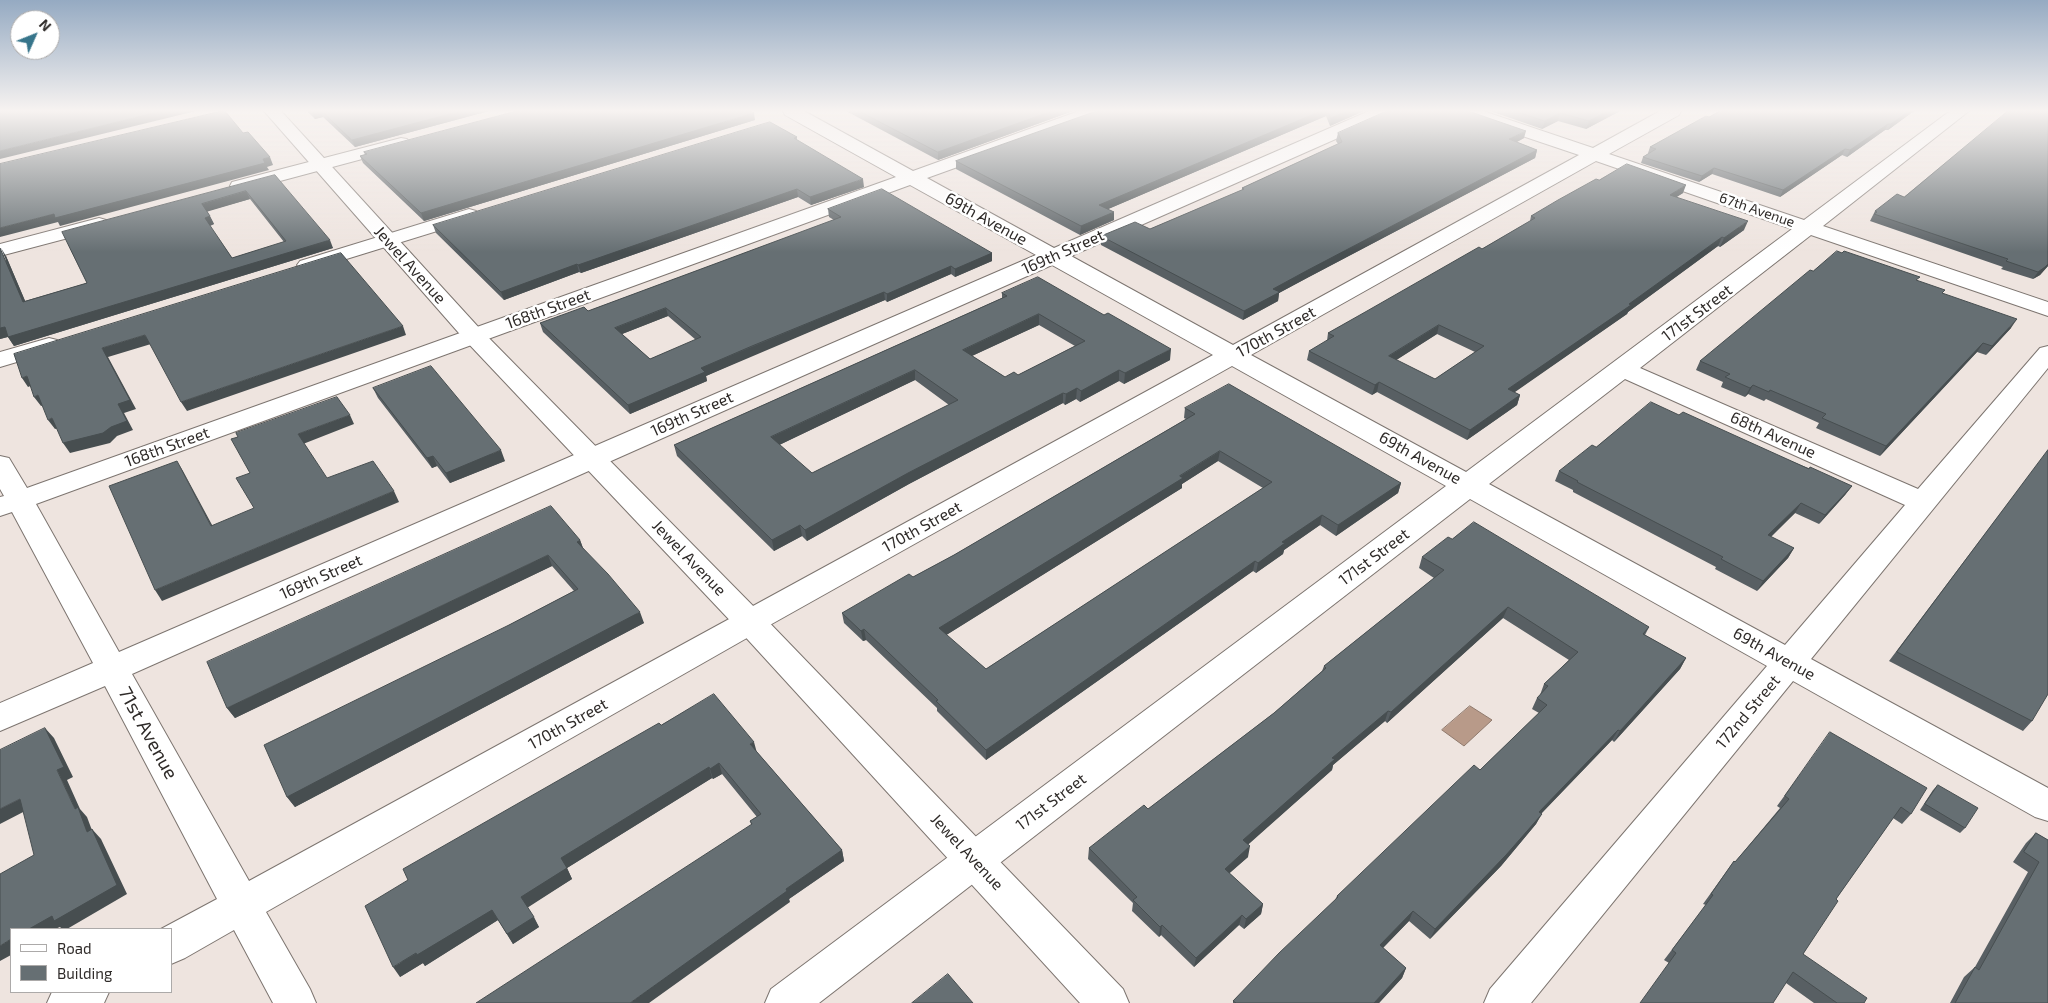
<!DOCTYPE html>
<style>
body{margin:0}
#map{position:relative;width:2048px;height:1003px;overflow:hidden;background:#eee4df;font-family:"Exo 2",sans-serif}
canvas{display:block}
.legend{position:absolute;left:10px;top:928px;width:162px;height:65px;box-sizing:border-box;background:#fff;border:1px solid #acaaa9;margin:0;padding:6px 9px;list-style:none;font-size:15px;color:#2f2b29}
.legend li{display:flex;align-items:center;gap:10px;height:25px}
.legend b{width:25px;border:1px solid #acaaa9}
.north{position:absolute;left:10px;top:10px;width:50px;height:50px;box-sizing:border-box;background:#fff;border:1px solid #acaaa9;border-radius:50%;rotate:46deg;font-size:14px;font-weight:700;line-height:20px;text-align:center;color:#2f2b29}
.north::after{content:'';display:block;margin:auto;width:18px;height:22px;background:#37758b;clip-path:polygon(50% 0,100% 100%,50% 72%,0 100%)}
</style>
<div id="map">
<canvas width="2048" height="1003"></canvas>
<ul class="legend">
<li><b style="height:6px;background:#fff"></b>Road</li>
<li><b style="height:14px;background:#666f73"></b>Building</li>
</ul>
<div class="north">N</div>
</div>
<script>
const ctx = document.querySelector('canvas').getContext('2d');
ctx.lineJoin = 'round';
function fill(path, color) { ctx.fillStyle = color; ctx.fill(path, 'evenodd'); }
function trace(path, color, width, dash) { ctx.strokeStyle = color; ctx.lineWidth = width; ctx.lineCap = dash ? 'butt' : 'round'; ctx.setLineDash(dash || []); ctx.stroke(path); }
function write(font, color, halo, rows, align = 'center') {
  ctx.font = font + ' "Exo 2",sans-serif'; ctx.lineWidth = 5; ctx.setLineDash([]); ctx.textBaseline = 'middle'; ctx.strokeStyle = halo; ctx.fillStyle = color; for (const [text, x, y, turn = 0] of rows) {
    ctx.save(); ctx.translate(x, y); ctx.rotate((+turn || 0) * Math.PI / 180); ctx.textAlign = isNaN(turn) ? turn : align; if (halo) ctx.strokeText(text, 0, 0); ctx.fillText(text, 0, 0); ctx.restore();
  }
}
const water = new Path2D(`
 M1470,706L1492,720L1464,746L1442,730Z`);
const street = new Path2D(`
 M783,111H804L913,171L1079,111H1104L1102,115L927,178L1054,248L1369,111H1392L1390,115L1071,256L1233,345L1579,155L1460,115L1458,111H1483L1593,148L1660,111H1681L1679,115L1609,154L1804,220L1950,111H1969L1823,226L2048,302V316L1811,235L1640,368L1918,489L2040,348L2048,346V368L1811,659L2048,788V821L2035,817L1793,681L1531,1003H1484L1490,989L1767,666L1470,499L819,1003H765L771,989L1446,486L1232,366L761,630L266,912L310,989L316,1003H273L234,930L185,958L171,964V929H161L217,899L105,686L0,731V703L93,663L12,512L0,516V497L4,496L0,489V456L9,458L27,488L896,177L785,115ZM1596,161L1792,229L1466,472L1251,355ZM910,185L1036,255L119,652L36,504ZM1052,265L1213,355L249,881L132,674ZM1625,379L1905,505L1785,645L1489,484Z
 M401,138L407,139L410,143L407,147L239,192L232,190L230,186L232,182Z
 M469,209L476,211L479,215L476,219L314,269L307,271L300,269L297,265L300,261Z
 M99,218L106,220L109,224L106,228L0,256V244Z
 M49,338L57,340L61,345L57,350L0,367V352Z
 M52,992H109L104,1003H47Z`);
const secondary = new Path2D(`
 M264,111H281L481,330L761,614L1123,989L1129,1003H1080L739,630L465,340Z`);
const wall = new Path2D(`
 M307,111H489L355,147L323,117L315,119Z
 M846,111H1073L938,160Z
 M1097,111H1364L1330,126L1326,116L1108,209L1114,220L1080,235L956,169V161Z
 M1490,111H1620L1586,129L1558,121L1542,129Z
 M1720,111H1914L1888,130H1885L1847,157L1842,155L1780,197L1712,174L1699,182L1641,163L1643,157L1649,153H1648L1650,147Z
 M2048,111V266L2040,275L2033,279L2001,269L2003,267L1870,221L1875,211L1904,197Z
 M755,120L424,221L363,163L360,156L365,155L364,152Z
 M1338,133L1524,138L1517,142L1537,150L1535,158L1307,278L1279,293L1278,301L1243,320L1101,245V236L1150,229L1242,190V188L1338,144L1336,141Z
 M797,137V140L864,187L811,205L798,197L581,273L579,272L504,300L436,233L433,225Z
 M275,175L333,248L14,346L8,337L0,339L6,256L25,301L87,283L62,232ZM250,199L284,242L232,258L210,226L214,224L207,211Z
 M1599,180L1683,193L1676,197L1744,230L1720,247L1718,246L1628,312L1627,314L1514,392L1520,395L1517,405L1467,440L1377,392L1372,395L1307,360L1309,351L1327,341L1328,333L1482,249L1530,221L1531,216ZM1437,334L1475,352L1435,379L1396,360Z
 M828,209L992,253V261L955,277L951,274L887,302L885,300L753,355L706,376L707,381L630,414L543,332L540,323L588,311L834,220L829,217ZM668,316L696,340L650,359L622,334Z
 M1813,271L1917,281L2011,328L1986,355L1977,352L1880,456L1816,428L1819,423L1766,399L1764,401L1748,394L1745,397L1721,387L1723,382L1696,370L1700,361Z
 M1002,293L1170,360L1124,384L1119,381L1080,402L1076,399L1065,405L1063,403L909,484L807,541L802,536L774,551L677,456L674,445L1002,298ZM1039,325L1075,346L1018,375L1005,377L972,356ZM915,380L949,405L812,473L779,445Z
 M373,388L505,461L450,483L437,466L432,468L378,398Z
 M1185,408L1401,483L1398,493L1336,536L1320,525L1284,550L1283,554L1256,573L1253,571L986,760L937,711V708L866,640L863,641L844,623L842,613L913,577L954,555L1186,419L1184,418ZM1218,461L1263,488L986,669L946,635L1182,488V484Z
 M1679,415L1852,486L1845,495L1819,524L1795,513L1771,537L1794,548L1788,558L1757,591L1715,569L1716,567L1573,492V490L1555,481L1559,471L1596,447Z
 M2048,450L2032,721L2023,731L1889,661Z
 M580,540L583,548L644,623L295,807L287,797L509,625L574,591L552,566L235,718L227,708Z
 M1422,557L1649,627L1645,635L1686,658L1680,669L1614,742L1612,740L1541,814L1536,824L1501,866L1430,939L1409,921L1383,948L1406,968L1402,978L1379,1003H1233V1001L1335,900L1337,896L1480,770L1539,713L1532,709L1537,698L1540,695L1544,684L1569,660L1503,618L1387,723L1385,721L1333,765L1332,770L1248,844V857L1229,873L1263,904L1261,914L1244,929L1239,925L1194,967L1161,935L1159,937L1132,911L1133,903L1088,859L1089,848L1148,809L1274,713L1322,671L1324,666L1434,578L1419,568Z
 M661,725L756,751L842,850L844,861L789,899L790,902L751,824L750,821L757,817L722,774L713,779L712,778L567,868L572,879L527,907L539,927L513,944L498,920L425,966L423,963L400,977L408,880Z
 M1823,743L1911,814L1902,824L1893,818L1836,899L1803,954L1864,1003H1814L1786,983L1669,963L1664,960L1706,905L1703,904L1734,861L1735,862L1780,808L1777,806Z
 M1938,785L1965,828L1960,833L1920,810L1933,790Z
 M2036,833L2048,840V1003H1950L1964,977L1975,967L2028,872L2013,862L2026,843Z`);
const shadedWall = new Path2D(`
 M162,111H196L0,159V151Z
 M314,111H321L323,117L315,119L312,112Z
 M461,111H489L355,147L352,140Z
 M1052,111H1073L938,160V152Z
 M1321,111H1327L1326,116L1099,213V205Z
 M1347,111H1364L1330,126L1331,118Z
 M1608,111H1620L1586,129L1589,121Z
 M1909,111H1914L1888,130L1891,124Z
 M754,113L755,120L424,221L421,213Z
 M1560,113L1558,121L1542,129L1545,121Z
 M1888,124L1885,130L1847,157L1850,150Z
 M1526,131L1524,138L1507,147L1509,139Z
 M1845,149L1842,155L1780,197L1783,190Z
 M1537,150L1535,158L1307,278L1279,293L1278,301L1243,320L1244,311L1273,289L1308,270Z
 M270,157L273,165L267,167L269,170L60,226L58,222L0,237V228Z
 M1714,168L1712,174L1699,182L1702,176Z
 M863,179L864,187L811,205L810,197Z
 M1686,185L1683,193L1666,204L1670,195Z
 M797,189L798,197L581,273L578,265Z
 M246,191L250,199L206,212L202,204Z
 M1114,212V220L1080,235L1081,226Z
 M210,216L214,224L209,226L205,218Z
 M1748,221L1744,230L1720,247L1724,238Z
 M1722,237L1718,246L1628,312L1627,314L1505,399L1508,389L1629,304Z
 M330,240L333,248L14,346L8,337Z
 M1,248L6,256L29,310L23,302Z
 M992,253V261L955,277V269Z
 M577,264L579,272L504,300L501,292Z
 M2048,264V266L2040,275L2033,279L2038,272Z
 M951,266V274L887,302V294Z
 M884,292L885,300L706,376L707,381L630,414L628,405L701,368Z
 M666,308L668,316L617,336L615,328Z
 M1039,314V325L963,360V350Z
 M2017,319L2011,328L1986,355L1992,346Z
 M1439,325L1437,334L1387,366L1389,356Z
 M403,326L406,335L187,411L181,402Z
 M5,327L11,336L0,339V328Z
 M145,335L151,344L108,357L136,409L124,413L133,430L117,436L110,443L70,453L63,443L118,404L102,348Z
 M1983,343L1977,352L1880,456L1886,446Z
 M1171,349L1170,360L1124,384L1125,373Z
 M915,370V380L773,448L771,437Z
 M1119,370V381L1080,402L1081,391Z
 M27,376L33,385L28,387L22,378Z
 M1379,382L1377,392L1372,395L1375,385Z
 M1753,385L1748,394L1745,397L1750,388Z
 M1077,388L1076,399L1065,405L1066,394Z
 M1063,393V403L909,484L807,541L805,530L908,473Z
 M38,395L45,405L41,406L34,397Z
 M1520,395L1517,405L1467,440L1470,430Z
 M350,415L354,424L303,444L298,434Z
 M52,418L59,428L55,429L48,420Z
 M501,450L505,461L450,483L446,473Z
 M1220,451L1218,461L1182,484V488L940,639L939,628Z
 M433,456L437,466L432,468L427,458Z
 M177,461L183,471L218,536L211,526Z
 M1401,483L1398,493L1336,536L1338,525Z
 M1852,486L1845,495L1819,524L1825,515Z
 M394,491L399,502L162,601L155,590Z
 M1801,503L1795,513L1762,545L1768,535Z
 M1322,515L1320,525L1284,550L1283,554L1256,573L1258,563L1282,542Z
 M800,525L802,536L774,551L772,540Z
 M580,540L584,551L577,542Z
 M1794,548L1788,558L1757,591L1763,581Z
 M548,555L552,566L235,718L227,708Z
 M1255,561L1253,571L986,760V750Z
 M1508,607L1503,618L1387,723L1391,712Z
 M640,612L644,623L295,807L287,797Z
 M864,629L866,640L863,641L861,631Z
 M1686,658L1680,669L1614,742L1620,731Z
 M1388,711L1385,721L1333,765L1332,770L1241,851L1243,840L1332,758Z
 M45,728L54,738L73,777L67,780L80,809L87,817L96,841L87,832L75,809L57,770Z
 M1618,730L1612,740L1533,822L1539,812Z
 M754,742L757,753L750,744Z
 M719,763L722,774L713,779L710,769Z
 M709,767L712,778L567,868L572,879L527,908L521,897L561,858Z
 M20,799L29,809L0,824V809Z
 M1542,814L1536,824L1501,866L1430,939L1435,929Z
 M92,829L101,839L127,894L67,929H62L60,927L55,929H29Z
 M1250,846L1248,857L1223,879L1225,869Z
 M842,850L844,861L789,899L790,902L649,1003H630L786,889Z
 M1263,904L1261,914L1244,929L1246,919Z
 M492,910L498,920L425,966L423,963L400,977L393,967Z
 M1413,911L1409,921L1376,955L1380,945Z
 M1242,915L1239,925L1194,967L1196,958Z
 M534,917L539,927L513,944L507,934Z
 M1162,925L1161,935L1159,937L1160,927Z
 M11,939V955L0,961V946Z
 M1406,968L1402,978L1379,1003H1374Z`);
const building = new Path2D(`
 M0,111H162L0,151Z
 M222,111H225L243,133L248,132L270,157L263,159L265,163L55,218L54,214L0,228V164Z
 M322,111H461L352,140Z
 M517,111H751L754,113L421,213L360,156L367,154L364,152Z
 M859,111H1052L938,152Z
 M1097,111H1321L1099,205L1114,212L1081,226L956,161Z
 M1328,111H1347L1331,118Z
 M1387,111H1468L1526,131L1509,139L1537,150L1308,270L1273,289L1280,292L1244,311L1101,236L1135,222L1150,229L1244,189L1242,188L1342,142L1338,133Z
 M1515,111H1608L1589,121L1560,113L1545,121Z
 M1720,111H1909L1891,124H1888L1850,150L1845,149L1783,190L1714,168L1702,176L1643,157L1656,149L1650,147L1706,116L1709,117Z
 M2008,111H2048V264L2045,267L2038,272L2006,261L2008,259L1874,214L1877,212L1875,211L1897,194L1904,197Z
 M770,122L797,137L794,138L863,179L810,197L797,189L578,265L577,264L501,292L433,225Z
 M1627,164L1686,185L1670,195L1748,221L1724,238L1722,237L1629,304L1631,305L1508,389L1520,395L1470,430L1379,382L1375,385L1309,351L1334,336L1328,333L1367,311L1479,247L1482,249L1535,218L1531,216L1558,200L1596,179L1599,180ZM1439,325L1484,346L1435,379L1389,356Z
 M275,175L330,240L8,337L5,327L0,328V248L23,302L87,283L62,232ZM246,191L286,241L232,258L205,218L210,216L202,204Z
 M882,189L992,253L955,269L951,266L887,294L884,292L752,346L701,368L705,372L628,405L540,323L584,307L588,311L841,217L828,209ZM666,308L701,337L650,359L615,328Z
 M1837,251L1842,253L1844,251L1920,277L1916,280L1945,290L1942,293L2017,319L1992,346L1983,343L1886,446L1822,418L1826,414L1770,390L1769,392L1753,385L1750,388L1725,377L1730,374L1700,361L1810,270L1813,271Z
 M341,253L403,326L181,402L145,335L102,348L130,400L118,404L127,421L111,427L103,433L63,443L52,418L48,420L38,395L34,397L27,376L22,378L14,354Z
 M1038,277L1104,315L1108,313L1171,349L1125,373L1119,370L1081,391L1077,388L1066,394L1063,393L908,473L805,530L800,525L772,540L674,445L1007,296L1002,293ZM1039,314L1085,341L1018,375L1014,372L1005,377L963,350ZM915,370L958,400L812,473L771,437Z
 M431,366L501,450L446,473L433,456L427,458L373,388Z
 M1229,384L1401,483L1338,525L1322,515L1282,542L1285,543L1258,563L1255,561L986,750L936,701L938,700L864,629L861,631L842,613L909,574L913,577L954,555L1195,414L1185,408ZM1220,451L1272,482L986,669L939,628L1183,478L1180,476Z
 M337,397L350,415L298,434L327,478L373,461L394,491L155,590L109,486L177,461L211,526L254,508L236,478L250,473L231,439L238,437L236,433Z
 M1651,402L1679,415L1683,412L1809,469L1810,467L1852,486L1825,515L1801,503L1768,535L1794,548L1763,581L1721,559L1723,557L1577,482L1578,481L1559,471L1592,445L1596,447Z
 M2048,450V694L2032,721L1897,652Z
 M551,506L580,540L577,542L608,574L640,612L287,797L264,745L509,625L578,589L548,555L227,708L207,662Z
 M1474,522L1649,627L1643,634L1686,658L1620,731L1618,730L1539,812L1542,814L1506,855L1435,929L1413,911L1380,945L1406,968L1374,1003H1236L1233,1001L1279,953L1338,897L1337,896L1474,765L1480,770L1547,705L1537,698L1548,686L1544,684L1578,652L1508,607L1391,712L1388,711L1332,758L1335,759L1243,840L1250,846L1225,869L1263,904L1246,919L1242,915L1196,958L1162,925L1160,927L1133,900L1137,897L1089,848L1144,805L1148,809L1274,713L1326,668L1324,666L1444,570L1422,557L1448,537L1452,539Z
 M714,694L754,742L750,744L842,850L786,889L787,891L630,1003H476L752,824L750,821L761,814L719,763L710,769L709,767L561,858L567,868L521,897L534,917L507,934L492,910L417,955L416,953L393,967L365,906L408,880L403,869L659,723L661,725Z
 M45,728L64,767L57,770L75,809L78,807L87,832L92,829L117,885L54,921L52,916L29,929H11V939L0,946V874L34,855L20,799L0,809V750Z
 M1830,732L1927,788L1911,814L1901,807L1836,899L1838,901L1803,954L1867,998L1864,1003H1837L1793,972L1773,1003H1640L1676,953L1672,950L1713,895L1711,894L1734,861L1735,862L1789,799L1785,796Z
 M1938,785L1978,808L1965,828L1925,804Z
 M2036,833L2048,840V1003H1955L1975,967L1979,970L2039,862L2024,852Z
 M948,974L973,1003H912Z`);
const farStreetnames = [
 ["67th Avenue",1757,210,19]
];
const streetNames = [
 ["69th Avenue",986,219,29],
 ["169th Street",1063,252,-24],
 ["Jewel Avenue",410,265,48],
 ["168th Street",548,309,-20],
 ["171st Street",1697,313,-37],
 ["170th Street",1276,332,-29],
 ["169th Street",692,414,-24],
 ["68th Avenue",1773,435,24],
 ["168th Street",167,447,-20],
 ["69th Avenue",1420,458,29],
 ["170th Street",922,527,-29],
 ["171st Street",1374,557,-37],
 ["Jewel Avenue",689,558,46],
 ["169th Street",321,577,-24],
 ["69th Avenue",1774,654,29],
 ["172nd Street",1748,712,-50],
 ["170th Street",568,724,-29],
 ["171st Street",1051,802,-37],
 ["Jewel Avenue",967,852,47]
];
const nearStreetnames = [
 ["71st Avenue",148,733,61]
];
fill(water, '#b89a89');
trace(water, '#8f796c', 1);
trace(street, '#7d7570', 2);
trace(secondary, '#7d7570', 2);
fill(street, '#fff');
fill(secondary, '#fff');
fill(wall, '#585f63');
fill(shadedWall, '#474e50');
fill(building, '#666f73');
trace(building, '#474e50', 1);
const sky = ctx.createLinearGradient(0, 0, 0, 252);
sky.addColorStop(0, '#95aac2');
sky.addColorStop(0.44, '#f7f3f1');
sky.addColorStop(1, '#f7f3f100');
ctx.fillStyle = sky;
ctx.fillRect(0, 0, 2048, 252);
write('14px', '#2f2b29', '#fff', farStreetnames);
write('16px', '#2f2b29', '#fff', streetNames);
write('19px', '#2f2b29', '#fff', nearStreetnames);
</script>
